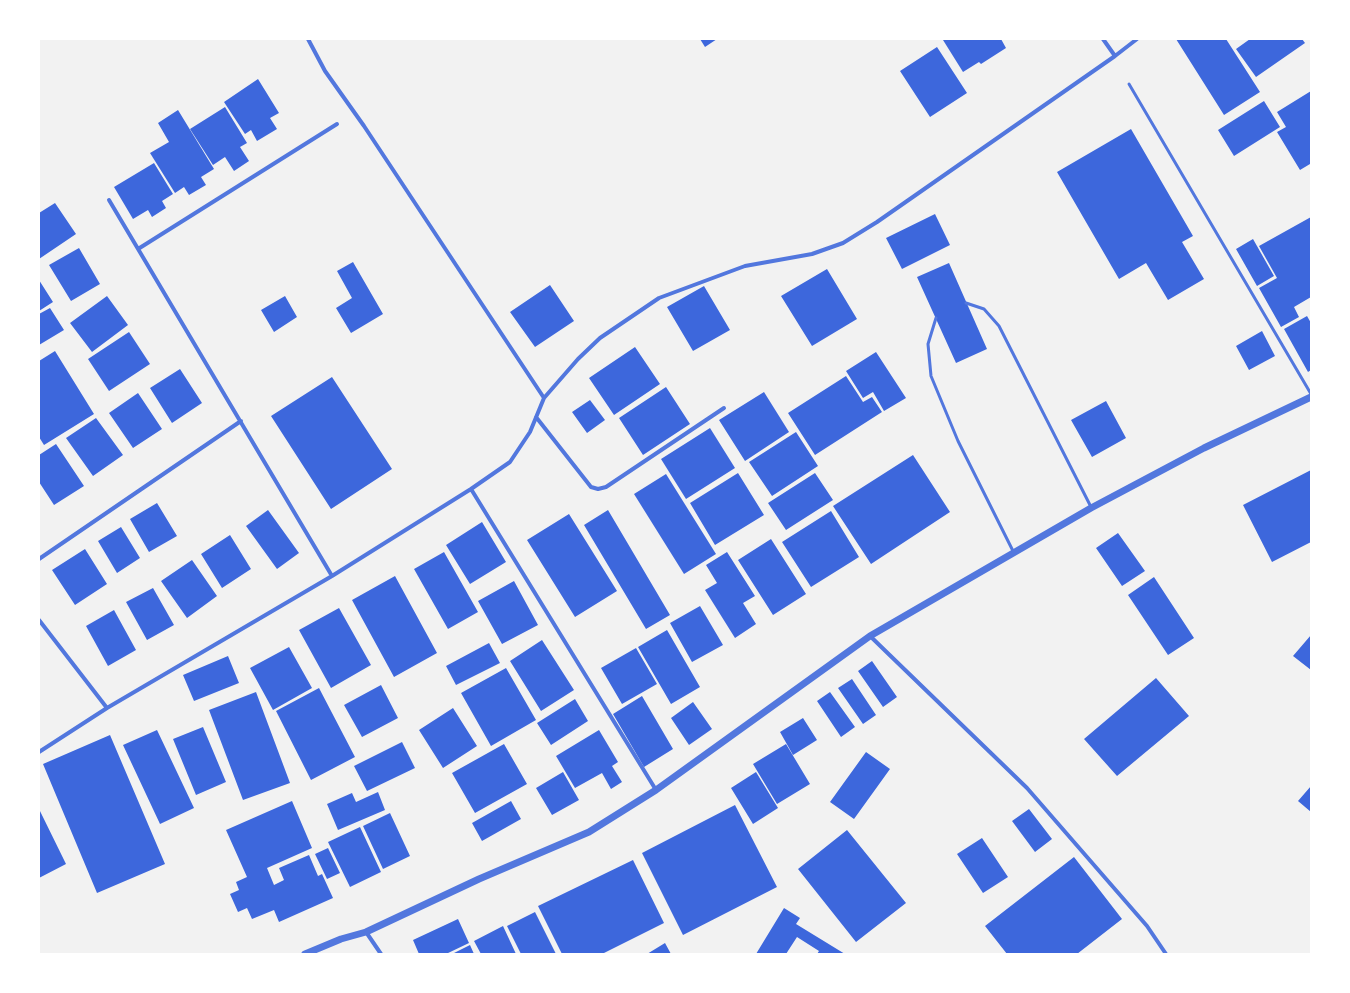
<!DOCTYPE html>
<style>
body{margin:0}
#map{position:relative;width:1350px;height:993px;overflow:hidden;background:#f2f2f2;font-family:"Titillium Web",sans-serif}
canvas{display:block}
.frame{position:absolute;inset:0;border:40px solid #fff;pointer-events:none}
</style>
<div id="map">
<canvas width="1350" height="993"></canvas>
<div class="frame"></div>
</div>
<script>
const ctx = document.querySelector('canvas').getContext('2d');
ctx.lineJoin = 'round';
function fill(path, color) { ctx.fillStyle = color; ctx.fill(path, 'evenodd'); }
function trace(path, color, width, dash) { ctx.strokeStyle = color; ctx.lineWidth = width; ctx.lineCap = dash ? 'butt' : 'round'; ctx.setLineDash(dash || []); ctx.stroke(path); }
const building = new Path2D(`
 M700,39H717L705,47Z
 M945,39H1001L1006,48L981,64L979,62L963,72L943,40Z
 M1176,39H1226L1260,92L1224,115Z
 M1250,39H1302L1305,43L1256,77L1236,49Z
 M937,47L967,93L930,117L900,71Z
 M258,79L279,113L270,118L277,129L257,141L251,130L245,134L224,102Z
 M1311,91V166L1310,164L1300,170L1277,132L1286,127L1277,112Z
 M1264,101L1280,127L1234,156L1218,130Z
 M225,107L247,143L240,147L249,161L234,171L225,157L213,165L190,129Z
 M178,110L214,169L201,177L206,185L189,195L184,187L175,193L150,153L169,142L158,123Z
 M1131,129L1193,236L1182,242L1204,279L1168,300L1146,263L1119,279L1057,172Z
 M154,163L173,194L162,201L166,208L152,217L148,210L133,219L114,187Z
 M55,203L76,234L39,259V213Z
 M935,214L950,245L902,269L886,238Z
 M1311,217V297L1294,307L1299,317L1281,327L1259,288L1277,278L1259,246Z
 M1253,239L1274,276L1257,286L1236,249Z
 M79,248L100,284L71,301L49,265Z
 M353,262L383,314L351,333L336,308L352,298L337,271Z
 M949,263L987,349L956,363L917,277Z
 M827,269L857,319L812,346L781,296Z
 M39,280L53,302L39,311Z
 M550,285L574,321L535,347L510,312Z
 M704,286L730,330L693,351L667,307Z
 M107,296L128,325L92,352L70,323Z
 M285,296L297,317L274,332L261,310Z
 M50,308L64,330L39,345V314Z
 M1307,316L1311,323V370L1308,372L1284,329Z
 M1262,331L1275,356L1249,370L1236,346Z
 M129,332L150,364L109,391L88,359Z
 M635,347L660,384L614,415L589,378Z
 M55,351L94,414L44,445L39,437V361Z
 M876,352L906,398L884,411L873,392L863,398L846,371Z
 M180,369L202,403L172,423L150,388Z
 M846,376L863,402L872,397L882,412L815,455L788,413Z
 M332,377L392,469L331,509L271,416Z
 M666,387L690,424L643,455L619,418Z
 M764,392L789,432L745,461L719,420Z
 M138,393L162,429L133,448L109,413Z
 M590,400L605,420L587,433L572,412Z
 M1106,401L1126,438L1092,457L1071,420Z
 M96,418L123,455L93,476L66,438Z
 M710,428L735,468L686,499L661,459Z
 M796,432L818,466L772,496L749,462Z
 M56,444L84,486L54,505L39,482V455Z
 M913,455L950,512L871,564L833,506Z
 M1311,470V542L1272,562L1243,505Z
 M738,473L764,515L715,545L690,503Z
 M815,473L833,500L786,530L768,503Z
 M666,474L716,554L684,574L634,494Z
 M157,503L177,536L149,552L130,519Z
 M268,510L299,553L277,569L246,526Z
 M608,510L670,615L646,629L584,525Z
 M831,511L859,557L811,587L782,542Z
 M569,514L617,591L575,617L527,540Z
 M482,522L506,562L470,584L446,545Z
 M121,527L140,558L117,573L98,541Z
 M1118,533L1145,571L1122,586L1096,548Z
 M230,535L251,569L222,588L201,554Z
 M771,539L806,594L773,615L738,560Z
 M85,549L107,584L75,605L52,570Z
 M444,552L478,612L448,629L414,569Z
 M727,552L755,596L743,603L756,624L735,638L705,590L717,583L706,565Z
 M192,560L217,596L187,618L161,581Z
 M395,576L437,653L394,677L352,600Z
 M1154,577L1194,638L1168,655L1128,595Z
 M514,581L538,625L502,644L478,601Z
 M153,588L174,625L147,640L126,602Z
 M700,606L723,645L692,662L670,623Z
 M339,608L371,665L331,688L299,630Z
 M114,610L136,650L108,666L86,626Z
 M667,630L700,687L671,704L638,647Z
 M1311,635V670L1293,656Z
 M542,640L574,690L541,711L510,661Z
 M489,643L500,663L456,685L446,666Z
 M289,647L312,688L273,710L250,668Z
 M636,648L657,684L622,704L601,668Z
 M228,656L239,683L194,701L183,675Z
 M872,661L897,697L883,707L858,671Z
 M506,668L536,720L491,746L461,693Z
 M1156,678L1189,716L1117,776L1084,739Z
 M852,679L876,715L863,724L838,688Z
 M381,685L398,718L362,737L344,705Z
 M319,688L355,757L311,780L276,711Z
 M256,692L290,783L243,800L209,710Z
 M830,692L855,727L841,737L817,701Z
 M642,696L673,749L644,767L613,714Z
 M575,699L588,721L551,745L537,723Z
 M693,702L712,729L689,745L671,718Z
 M453,708L477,746L443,768L419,730Z
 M803,718L817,740L793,755L780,732Z
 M203,727L226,782L196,795L173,739Z
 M157,730L194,808L160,824L123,745Z
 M599,730L618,762L612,766L622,782L611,789L602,773L575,788L556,756Z
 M110,735L165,864L97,893L43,764Z
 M402,742L415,768L367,791L354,766Z
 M504,744L527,784L475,813L452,773Z
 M786,744L810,784L777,804L753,764Z
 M866,752L890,769L854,819L830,802Z
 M563,772L579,800L552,815L536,788Z
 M756,772L778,808L753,824L731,788Z
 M1311,786V812L1298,801Z
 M378,792L385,810L338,830L327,804L352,793L356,802Z
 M292,801L312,848L267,868L274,885L284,880L279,868L309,855L318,876L322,874L333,898L279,922L274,910L252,919L247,908L238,912L230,894L239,890L236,882L247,877L226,830Z
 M511,801L521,819L482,841L472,823Z
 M735,805L777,887L683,935L642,853Z
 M39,809L66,864L39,878Z
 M1029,809L1052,839L1035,852L1012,821Z
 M390,813L410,856L383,869L363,826Z
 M360,827L381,872L350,887L328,842Z
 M847,830L906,903L856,942L798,869Z
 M982,838L1008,877L983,893L957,854Z
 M328,848L340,873L327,879L315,854Z
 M1074,857L1122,919L1077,954H1007L985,926Z
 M633,860L664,923L602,954H562L538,906Z
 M784,908L800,918L796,924L845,954H817L819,951L797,937L786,954H756Z
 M535,912L556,954H521L507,926Z
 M458,919L469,943L446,954H419L413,940Z
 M503,926L516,954H481L474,941Z
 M665,943L671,954H647Z
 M470,945L474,954H452Z`);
const service = new Path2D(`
 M1129,84L1311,394
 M966,303L984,309L999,326L1091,507
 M936,318L928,344L931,376L958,441L1014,553`);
const minor = new Path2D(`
 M308,39L325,71L364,126L544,398
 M1103,39L1115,56
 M109,200L332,576
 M138,249L337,124
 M536,417L591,487L598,489L606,487L724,408
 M471,489L656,790
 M39,559L241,421
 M39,620L107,708
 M870,636L1027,788L1147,926L1166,954
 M39,752L107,708L332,576L471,489L510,462L530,432L544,398L578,359L600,338L659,298L745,266L812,254L843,243L877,222L1115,56L1137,39
 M366,932L381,954`);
const tertiary = new Path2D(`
 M305,954L341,939L366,932L479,879L589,832L656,790L870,636L1091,508L1204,448L1311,397`);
fill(building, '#3d67dc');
trace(service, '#5277de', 3);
trace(minor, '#5277de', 4);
trace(tertiary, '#5277de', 7);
</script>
